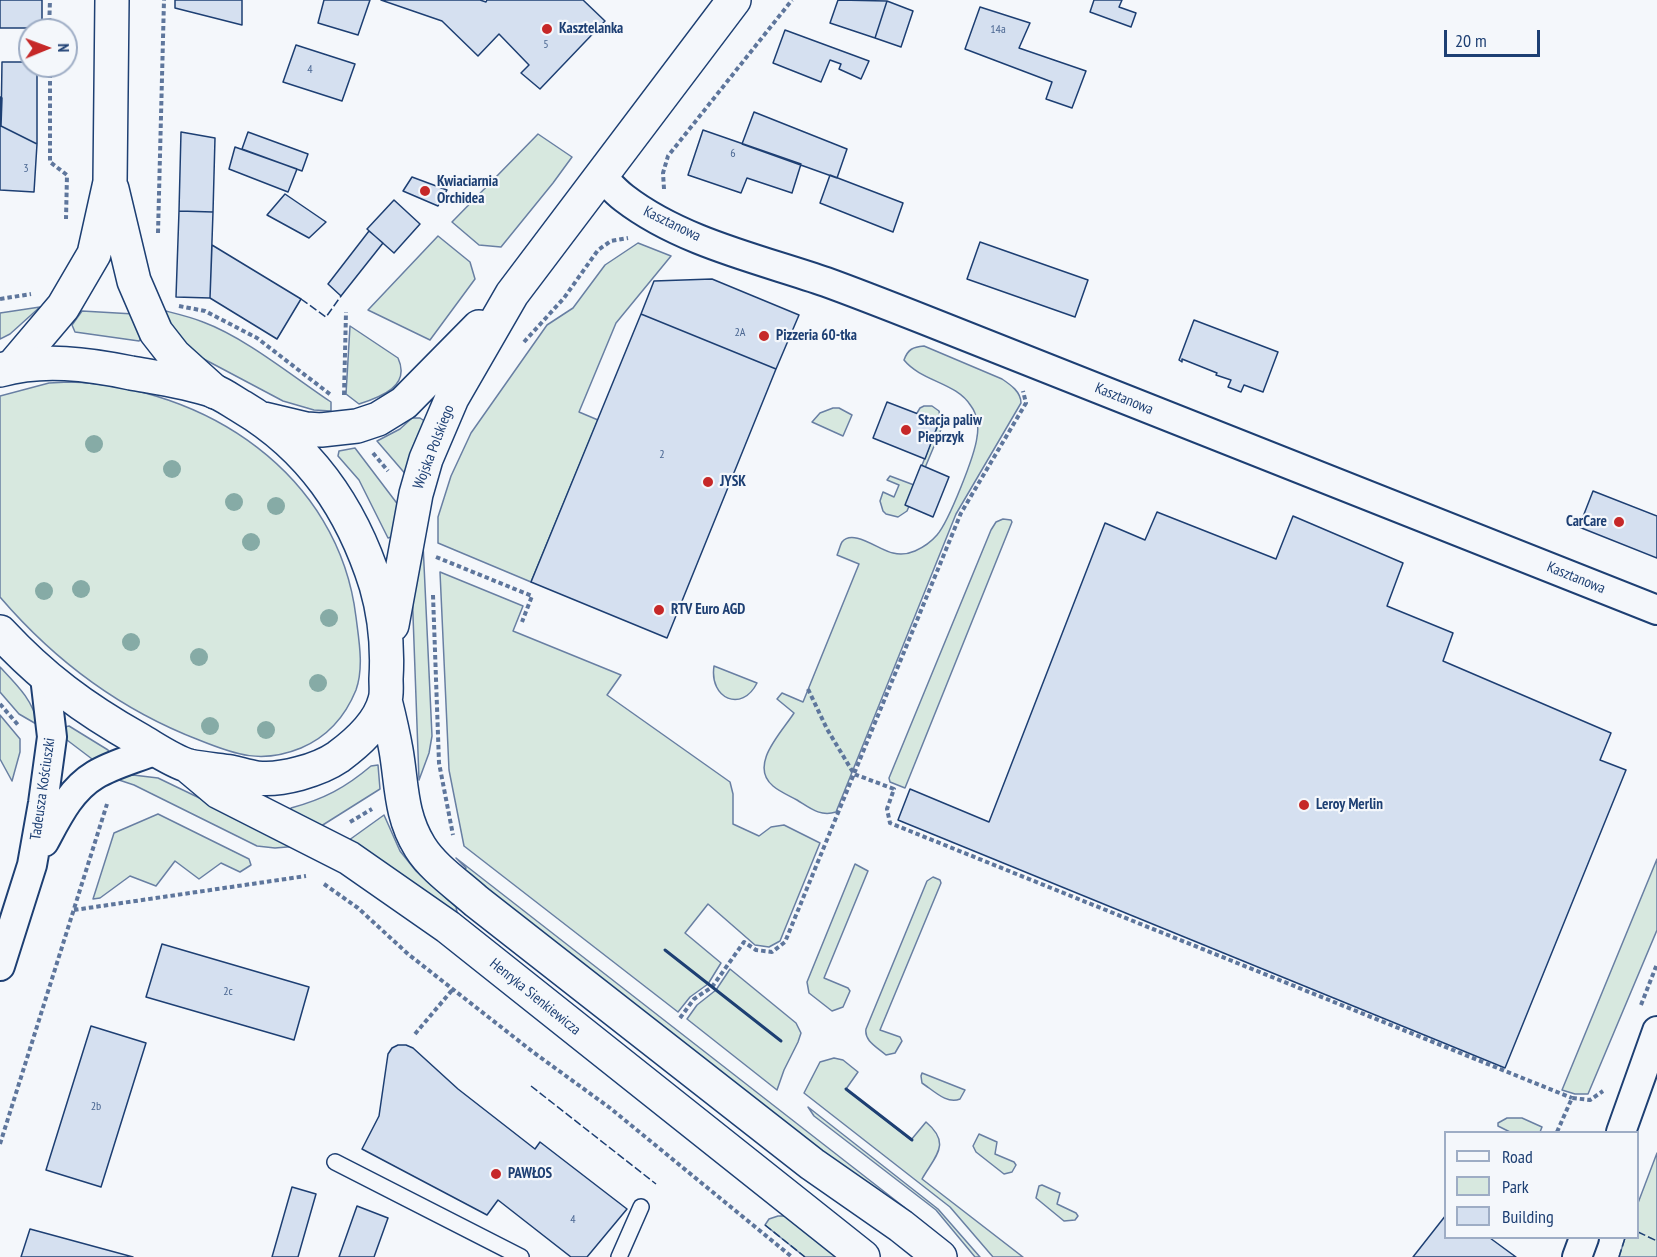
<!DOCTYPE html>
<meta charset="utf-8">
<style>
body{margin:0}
#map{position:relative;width:1657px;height:1257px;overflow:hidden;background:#f4f7fb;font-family:"PT Sans Narrow",sans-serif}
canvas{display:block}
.legend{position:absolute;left:1444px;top:1131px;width:195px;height:108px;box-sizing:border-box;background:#f4f7fb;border:2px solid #9eadc5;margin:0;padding:8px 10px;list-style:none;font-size:18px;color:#1d3f73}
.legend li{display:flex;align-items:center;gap:12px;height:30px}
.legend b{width:30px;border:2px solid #9eadc5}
.north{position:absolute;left:18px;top:18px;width:60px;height:60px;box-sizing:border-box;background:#f4f7fb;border:2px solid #9eadc5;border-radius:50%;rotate:89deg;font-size:16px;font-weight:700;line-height:24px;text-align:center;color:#1d3f73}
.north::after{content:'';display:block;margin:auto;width:21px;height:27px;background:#c62828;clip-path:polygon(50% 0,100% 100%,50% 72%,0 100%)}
.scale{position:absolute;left:1444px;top:30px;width:96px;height:27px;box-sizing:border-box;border:3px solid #1d3f73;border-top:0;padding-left:8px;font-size:18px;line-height:21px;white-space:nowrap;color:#1d3f73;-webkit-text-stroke:4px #f4f7fb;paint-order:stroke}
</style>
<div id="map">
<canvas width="1657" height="1257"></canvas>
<ul class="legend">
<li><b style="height:8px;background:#f4f7fb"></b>Road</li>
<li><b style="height:16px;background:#d7e8df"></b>Park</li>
<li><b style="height:16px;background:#d5e0f0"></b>Building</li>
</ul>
<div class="north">N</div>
<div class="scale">20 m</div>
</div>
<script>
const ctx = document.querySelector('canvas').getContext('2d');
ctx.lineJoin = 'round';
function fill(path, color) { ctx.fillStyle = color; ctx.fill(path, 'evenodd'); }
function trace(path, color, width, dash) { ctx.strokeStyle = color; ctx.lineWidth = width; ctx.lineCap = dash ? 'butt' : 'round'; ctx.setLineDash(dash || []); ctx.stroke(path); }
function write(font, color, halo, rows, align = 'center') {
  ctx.font = font + ' "PT Sans Narrow",sans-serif'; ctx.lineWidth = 4.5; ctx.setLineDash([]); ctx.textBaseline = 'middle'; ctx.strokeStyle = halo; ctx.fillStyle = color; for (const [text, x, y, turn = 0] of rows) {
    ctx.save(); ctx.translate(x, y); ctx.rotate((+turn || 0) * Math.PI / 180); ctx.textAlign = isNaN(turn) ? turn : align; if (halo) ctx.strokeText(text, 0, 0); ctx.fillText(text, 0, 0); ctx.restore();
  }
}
const green = new Path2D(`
 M538,134L572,157L553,183L501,247L479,245L452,222Z
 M438,236L470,262L475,279L430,340L368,310Z
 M638,243L671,256L616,323L579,412L598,420L531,582L438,543V517L451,476L471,433L547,325L573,308L605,265Z
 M40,307L10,334L0,339V313Z
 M158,309C173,313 188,316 203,322C246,338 292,376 331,402V411L314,410L283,401L200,357L187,348Z
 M82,311L134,314L145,334L139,341L75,332L72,325Z
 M350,326L398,358C411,386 381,397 359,404L346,394Z
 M924,346L1002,379C1011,385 1021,392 1021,403L956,514L836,812C820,817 810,808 797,800C790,796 780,792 773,786C748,765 782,732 794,713L777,699L782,693L803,702L859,564L837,555C839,551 840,545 842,542C853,528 880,551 893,553C900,555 908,554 915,551C924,547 931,542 937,535C949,521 975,455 977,437C979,427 977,414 971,406C956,382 922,382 904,360C908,349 913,347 924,346Z
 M69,382C205,386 339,474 356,617C359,641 364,667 356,690C345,717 327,737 301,748C262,764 236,755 199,740C121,710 54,660 0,597V396L49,383Z
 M924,406H932L939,411L942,427L907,511L898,517L886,514L883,511L880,501L883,492L894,497L899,485L887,480L890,476L914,485L939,423L917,413L920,408Z
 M833,408H839L852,415L843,436L812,422L820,413Z
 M412,418H420L426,422L408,477L377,441L400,429Z
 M355,448L399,506L394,536L388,538L359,480L338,456L339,451Z
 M1003,519L1011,520L1012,522L905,788L890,782L889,778L991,530L996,522Z
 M422,522L432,736L429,753L419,780L412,588Z
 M440,572L523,606L513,631L621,675L607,695L730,782L733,794V824L759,836L771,827L784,825L820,843L780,941L769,947L755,945L708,904L685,933L721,963L708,984L690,997L678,1012L464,846L449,770Z
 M714,666L757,683C742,713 709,699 714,666Z
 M0,667C17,685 33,700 38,725L19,714L0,692Z
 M0,715L20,739V752L12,781L0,759Z
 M69,726L108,750L109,752L96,762L63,737L65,727Z
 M378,765L380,789L318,828L290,815L291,808C324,799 345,788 371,766Z
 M133,775L158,778L299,846L275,848L257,846L134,785L113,778Z
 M158,814L249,859L251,865L240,872L221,863L199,879L175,861L156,886L130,876L100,898L93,899L114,833Z
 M384,815L400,851L416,871L456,907L457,912L454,916L345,843Z
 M456,858L904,1207L922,1230L464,871L466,868Z
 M1657,859V930L1588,1094H1575L1562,1090Z
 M855,864L868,871L824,978L848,988L850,991L843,1007L832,1011L809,993L807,982Z
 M933,877L940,880L941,883L880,1030L900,1037L902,1041L895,1053L886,1055C877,1047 864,1041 866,1029L927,881Z
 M730,969L796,1023L801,1033L798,1042L784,1070L777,1090L687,1019L697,1005L716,990Z
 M834,1058L843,1060L858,1072L846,1089L911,1140L926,1122C952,1144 935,1156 922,1179L1023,1257H993L950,1207L804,1093L820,1062Z
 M922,1073L965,1090L960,1099C947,1105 933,1090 922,1083L921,1076Z
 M808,1107L938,1209L980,1257H975L936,1210L814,1116Z
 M1507,1118H1522L1542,1127L1540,1132H1510L1498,1126V1123Z
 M979,1134L997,1142L995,1154L1014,1162L1016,1165L1012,1172L1004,1174L976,1152L973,1146Z
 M1657,1153V1257H1619L1625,1238H1638V1203Z
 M1042,1185L1060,1193L1057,1204L1076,1213L1078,1216L1075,1220L1064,1221L1036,1198L1039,1186Z
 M778,1216H789L831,1247L835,1257H805L765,1225L769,1219Z`);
const building = new Path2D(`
 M0,0H42V28H0Z
 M175,0H242V25L175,8Z
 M324,0H370L358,35L318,23Z
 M381,0H480L486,2L487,0H583L605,21L540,89L521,73L529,65L499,34L478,56L442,21Z
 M838,0L887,1L875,38L830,23Z
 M1094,0H1122L1119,7L1136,13L1131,27L1090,12Z
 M887,1L913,11L901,47L875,38Z
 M980,7L1030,23L1019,48L1086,71L1072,108L1046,99L1052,82L965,49Z
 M785,30L869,61L861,79L839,69L841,64L830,60L821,82L773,63Z
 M296,45L355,64L342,101L283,82Z
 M2,62H30V66H37V144L1,126Z
 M0,97L2,98L1,126L37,144L34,192L0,190Z
 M754,112L847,149L837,178L742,144Z
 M703,130L801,164L792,193L747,178L741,193L688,175Z
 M181,132L215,138L213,212L179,211Z
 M248,132L308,154L302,171L242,149Z
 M235,147L297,169L288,192L229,169Z
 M830,175L903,203L893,232L820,203Z
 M412,177L447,190L438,206L403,191Z
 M285,194L326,222L309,238L267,215Z
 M394,200L420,224L394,253L367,229Z
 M179,211L213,212L210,298L176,297Z
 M369,231L383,243L341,296L328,284Z
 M980,242L1088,280L1075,317L967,279Z
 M212,245L301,299L277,339L210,298Z
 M712,279L799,315L776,369L641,314L654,281Z
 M641,314L776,369L667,638L531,582Z
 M1194,320L1278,352L1263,392L1244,385L1241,392L1228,387L1231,380L1216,375L1217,373L1182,359V362L1179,360Z
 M887,402L939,422L925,459L873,438Z
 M921,465L949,477L933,517L905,505Z
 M1593,491L1657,516V558L1579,527Z
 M1157,512L1276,559L1293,516L1403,563L1387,606L1453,633L1443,661L1611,733L1600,760L1626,770L1505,1068L898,820L910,789L989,822L1105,523L1145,540Z
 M162,944L309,987L294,1040L146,997Z
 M91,1026L146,1043L101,1187L46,1170Z
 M398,1045H406L413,1048L458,1089L535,1149L540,1142L627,1209L587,1257H571L498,1200L487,1215L362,1149L379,1116L388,1054L392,1048Z
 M292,1187L316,1194L298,1257H272Z
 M357,1206L388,1218L374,1257H339Z
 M1446,1215V1238H1490L1516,1257H1413Z
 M30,1229L133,1257H21Z`);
const path = new Path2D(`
 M49,30L50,0
 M50,66V162L67,175L66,219
 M664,189L663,173L668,156L792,0
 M158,233L164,0
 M0,299L31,294
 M179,306L205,311L257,338L331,395
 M524,342L564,298L598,250L611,241L628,238
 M344,395L346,312
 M373,453L388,471
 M436,557L532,596L522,622
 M433,595L439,763L453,835
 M808,689L827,729L854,774L894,789L887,809L890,823L1572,1098
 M0,704L19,726
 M350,822L372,809
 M324,884L358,908L408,954L533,1052L610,1108L792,1257
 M74,910L306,876
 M1641,1005L1657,964
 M680,1018L694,999L712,987L744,942L756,950L772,952L785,942L961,513L1026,403L1023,391
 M415,1034L453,989
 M1557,1132L1572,1098L1590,1100L1603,1091
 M0,1144L107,804`);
const service = new Path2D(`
 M335,1162L521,1257
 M619,1257L641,1207`);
const minor = new Path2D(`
 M601,176C608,183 616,192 624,198C681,242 759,259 826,282C859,294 892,307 925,320L1657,610
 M44,842C57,818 70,790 95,775C113,764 137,758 156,750
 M0,966L32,865L43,803L52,737L45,677
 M1621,1132L1657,1031
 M1577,1257L1584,1238`);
const secondary = new Path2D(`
 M112,189L134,281L156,332L174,355L215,392
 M13,366L63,307L94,254L110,182L112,0`);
const primary = new Path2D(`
 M0,370C43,358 88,364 131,373C159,378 188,382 214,391C224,395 233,402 242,407C311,448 352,509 376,585C385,616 388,647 386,679C386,686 387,694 385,700C379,724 357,743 338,757C319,770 281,781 257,778C249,777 240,774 231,772C218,770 203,769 189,766C172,761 154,748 138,739C83,708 43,678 0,632
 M264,419L306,429L321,430L357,426L378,419L404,403L479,327
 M392,625L416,494L426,459L452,398L512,294L734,0
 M385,700C389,716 393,733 396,750C402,784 400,815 420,847C433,868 457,884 476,901L812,1164L901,1226L940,1257
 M188,766L219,792L349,858L448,927L863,1257`);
const fence = new Path2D(`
 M301,299L326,317L341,296
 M531,1086L656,1184
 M765,1225L805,1257
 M1638,1232L1657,1241
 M1619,1257L1625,1238`);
const wall = new Path2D(`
 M665,950L781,1041
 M846,1089L912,1140`);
const trees = [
 [94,444],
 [172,469],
 [234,502],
 [276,506],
 [251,542],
 [81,589],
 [44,591],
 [329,618],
 [131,642],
 [199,657],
 [318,683],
 [210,726],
 [266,730]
];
const markers = [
 [547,29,6,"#c62828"],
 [425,191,6,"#c62828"],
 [764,336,6,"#c62828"],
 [906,430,6,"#c62828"],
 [708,482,6,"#c62828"],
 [1619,522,6,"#c62828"],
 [659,610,6,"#c62828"],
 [1304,805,6,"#c62828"],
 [496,1174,6,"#c62828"]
];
const numberNames = [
 ["14a",998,30],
 ["5",546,45],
 ["4",310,70],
 ["6",733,154],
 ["3",26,169],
 ["2A",740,333],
 ["2",662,455],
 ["2c",228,992],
 ["2b",96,1107],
 ["4",573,1220]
];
const poiNames = [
 ["Kasztelanka",559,29],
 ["Kwiaciarnia",437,182],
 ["Orchidea",437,199],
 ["Pizzeria 60-tka",776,336],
 ["Stacja paliw",918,421],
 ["Pieprzyk",918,438],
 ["JYSK",720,482],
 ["CarCare",1607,522,"right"],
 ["RTV Euro AGD",671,610],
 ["Leroy Merlin",1316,805],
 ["PAWŁOS",508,1174]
];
const streetNames = [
 ["Kasztanowa",672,224,26],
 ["Kasztanowa",1124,399,22],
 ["Wojska Polskiego",434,447,-69],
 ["Kasztanowa",1576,578,22],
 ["Tadeusza Kościuszki",43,789,-82],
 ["Henryka Sienkiewicza",535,997,39]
];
fill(green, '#d7e8df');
trace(green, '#687fa3', 1.5);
fill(building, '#d5e0f0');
trace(building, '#1d3f73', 1.5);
trace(service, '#1d3f73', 18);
trace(minor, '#1d3f73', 32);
trace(secondary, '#1d3f73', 36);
trace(primary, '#1d3f73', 36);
trace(path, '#5e769c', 4, [4.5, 3]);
trace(service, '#f4f7fb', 15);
trace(minor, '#f4f7fb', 28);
trace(secondary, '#f4f7fb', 33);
trace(primary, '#f4f7fb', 33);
trace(fence, '#1d3f73', 1.5, [8, 3]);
trace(wall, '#1d3f73', 3);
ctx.fillStyle = '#86aba6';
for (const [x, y] of trees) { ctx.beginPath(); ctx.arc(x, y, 9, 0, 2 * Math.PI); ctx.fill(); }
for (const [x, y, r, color] of markers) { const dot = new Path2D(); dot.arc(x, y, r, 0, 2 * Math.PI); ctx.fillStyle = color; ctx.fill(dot); trace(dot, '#f4f7fb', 2); }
write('12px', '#4b6792', null, numberNames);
write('bold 15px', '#1d3f73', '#f4f7fb', poiNames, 'left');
write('15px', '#1d3f73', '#f4f7fb', streetNames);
</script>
